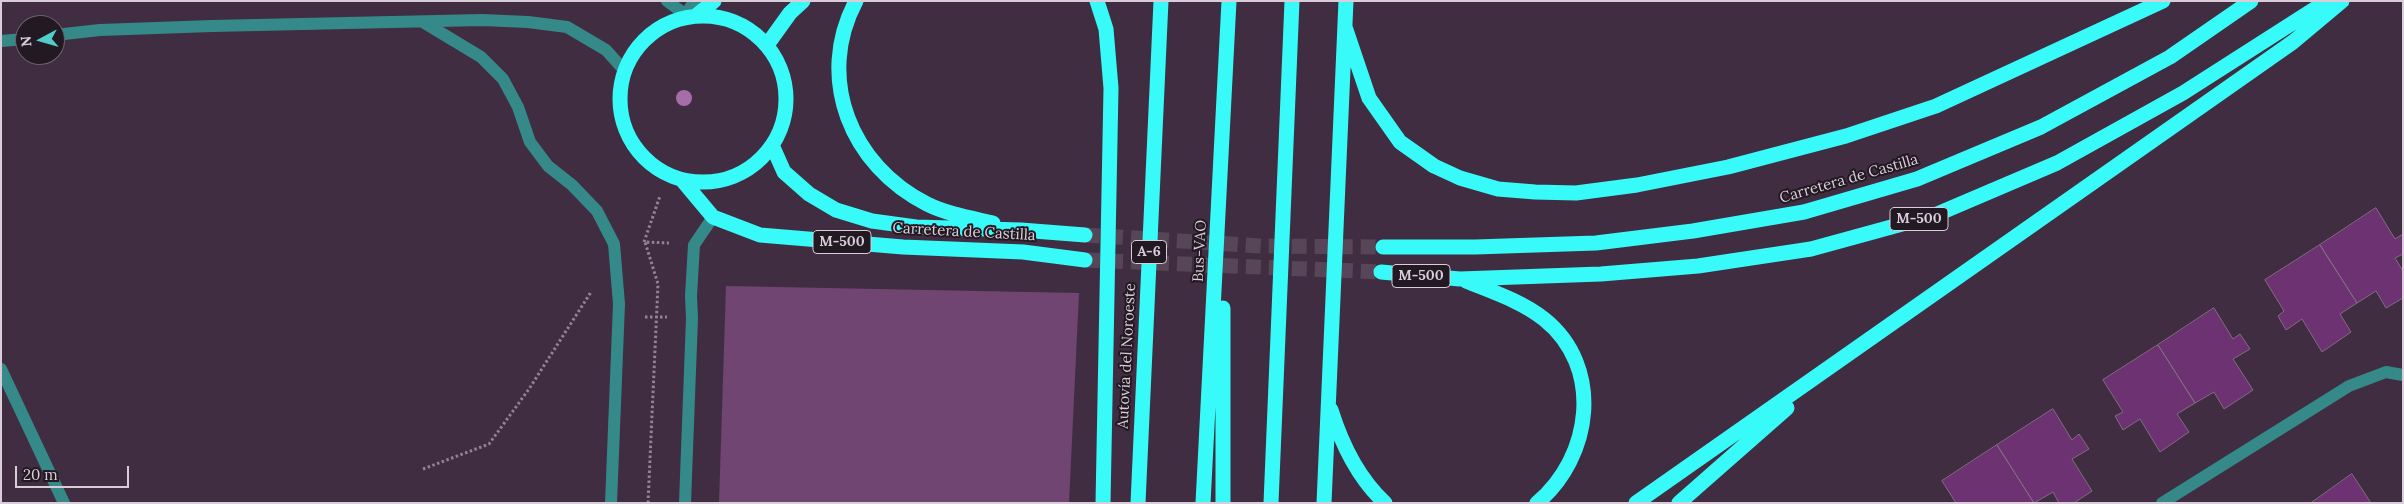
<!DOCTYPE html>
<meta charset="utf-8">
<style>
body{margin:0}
#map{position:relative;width:2404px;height:504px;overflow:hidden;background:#402d41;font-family:Lora,serif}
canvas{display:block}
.frame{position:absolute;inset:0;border:2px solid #d9cdd9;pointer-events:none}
.north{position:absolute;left:15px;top:15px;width:50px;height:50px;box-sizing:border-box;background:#221922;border:1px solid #6b616b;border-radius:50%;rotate:264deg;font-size:14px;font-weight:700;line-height:20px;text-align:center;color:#d9cdd9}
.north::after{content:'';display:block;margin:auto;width:18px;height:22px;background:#53cdcb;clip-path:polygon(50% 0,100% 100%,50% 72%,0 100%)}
.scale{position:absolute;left:15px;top:466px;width:114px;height:22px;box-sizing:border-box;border:2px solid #d9cdd9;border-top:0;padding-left:6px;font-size:15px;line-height:18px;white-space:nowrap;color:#d9cdd9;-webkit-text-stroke:4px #221922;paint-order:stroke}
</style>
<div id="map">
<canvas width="2404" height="504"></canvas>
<div class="frame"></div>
<div class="north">N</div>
<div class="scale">20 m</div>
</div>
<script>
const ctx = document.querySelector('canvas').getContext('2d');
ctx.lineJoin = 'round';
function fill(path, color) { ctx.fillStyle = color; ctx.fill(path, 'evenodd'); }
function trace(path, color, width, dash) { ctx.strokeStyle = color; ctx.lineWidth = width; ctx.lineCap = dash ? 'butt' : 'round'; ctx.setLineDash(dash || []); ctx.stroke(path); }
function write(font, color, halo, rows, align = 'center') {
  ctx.font = font + ' Lora,serif'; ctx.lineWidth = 4; ctx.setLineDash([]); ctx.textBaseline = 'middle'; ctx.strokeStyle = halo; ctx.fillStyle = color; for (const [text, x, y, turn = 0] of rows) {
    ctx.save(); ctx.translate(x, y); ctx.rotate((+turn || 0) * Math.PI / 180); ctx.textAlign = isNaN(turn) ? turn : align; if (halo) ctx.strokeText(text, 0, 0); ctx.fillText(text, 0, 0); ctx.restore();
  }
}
const green = new Path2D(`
 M726,286L1079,293L1069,503H719Z`);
const building = new Path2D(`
 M2376,208L2395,239L2403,234V254L2395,258L2403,271V298L2386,308L2376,291L2357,303L2320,245Z
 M2320,245L2357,303L2340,314L2351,332L2322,352L2302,319L2286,330L2278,316L2284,311L2265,280Z
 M2214,308L2233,339L2240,334L2250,349L2233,359L2253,390L2224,409L2214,392L2195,403L2158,345Z
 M2158,345L2195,403L2177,414L2189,432L2160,452L2140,419L2123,430L2115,416L2123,412L2103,380Z
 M2053,409L2072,440L2079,434L2089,449L2072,459L2092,491L2074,503H2059L2053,492L2034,503L1997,445Z
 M1997,445L2034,503H1956L1942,481Z
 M2352,474L2371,503H2311Z`);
const highwayTunnel = new Path2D(`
 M1085,235L1262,246L1383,247
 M1085,260L1381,272`);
const path = new Path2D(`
 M644,242L660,196
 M645,317H667
 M423,469L489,444L529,389L591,292
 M648,503L658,284L645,242L669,243`);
const minor = new Path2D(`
 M667,1L686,15L694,1
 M423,22L481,57L503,79L518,107L530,142L548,166L572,185L597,211L614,244L619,304L611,503
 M55,35L100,30L212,26L482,20L528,22L567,27L606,50L624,70
 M1,41L25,39
 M1,369L64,503
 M685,503L692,318L691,296L694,245L713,217
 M2162,503L2349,386L2386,372L2403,375`);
const highway = new Path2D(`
 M856,1C815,78 851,166 927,204C947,214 971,218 993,223
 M1097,1L1106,29L1111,88L1103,503
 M697,15L714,1
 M620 99a83 83 0 1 1 166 0a83 83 0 1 1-166 0Z
 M1345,27L1369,98L1400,142L1434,166L1460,178L1498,189L1535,192L1576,193L1637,185L1728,167L1846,136L1936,106L2163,1
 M767,45L790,13L803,1
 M772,145L784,172L809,194L836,210L872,221L916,227L1021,230L1085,235
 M682,180L713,217L760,235L903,247L1023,252L1085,260
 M1383,247H1475L1596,243L1693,231L1804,212L1917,179L2041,127L2170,57L2251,1
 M1381,272L1460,279L1601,274L1698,266L1811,249L1935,215L2057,163L2183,93L2327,1
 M1466,281C1493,292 1521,301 1544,319C1604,367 1592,457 1537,503
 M1331,410C1342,445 1358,478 1385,503
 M1138,503L1161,1
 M1203,503L1229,1
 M1223,503V308
 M1271,503L1292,1
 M1324,503L1346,1
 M1636,503L2293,42L2342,1
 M1679,503L1787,408`);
const trees = [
 [684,98]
];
const shields = [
 [1919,219,58],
 [842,242,58],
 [1149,252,35],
 [1421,276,58]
];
const shieldNames = [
 ["M-500",1919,219],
 ["M-500",842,242],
 ["A-6",1149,252],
 ["M-500",1421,276]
];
const streetNames = [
 ["Carretera de Castilla",1849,179,-16],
 ["Carretera de Castilla",964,232,3],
 ["Bus-VAO",1200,251,-87],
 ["Autovía del Noroeste",1127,356,-87]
];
fill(green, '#704572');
fill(building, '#6d3271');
trace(building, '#826c82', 1);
trace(highwayTunnel, '#574558', 15, [15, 8]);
trace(path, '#928392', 3, [2.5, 2.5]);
trace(minor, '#358a89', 12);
trace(highway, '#38faf8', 15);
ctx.fillStyle = '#a66ea8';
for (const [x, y] of trees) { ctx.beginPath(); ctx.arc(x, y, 8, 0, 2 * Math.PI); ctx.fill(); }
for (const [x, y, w] of shields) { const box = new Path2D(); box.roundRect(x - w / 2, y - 11.5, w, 23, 4); ctx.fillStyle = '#221922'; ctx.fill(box); trace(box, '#d9cdd9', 1); }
write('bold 14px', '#d9cdd9', null, shieldNames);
write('15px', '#d9cdd9', '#221922', streetNames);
</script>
